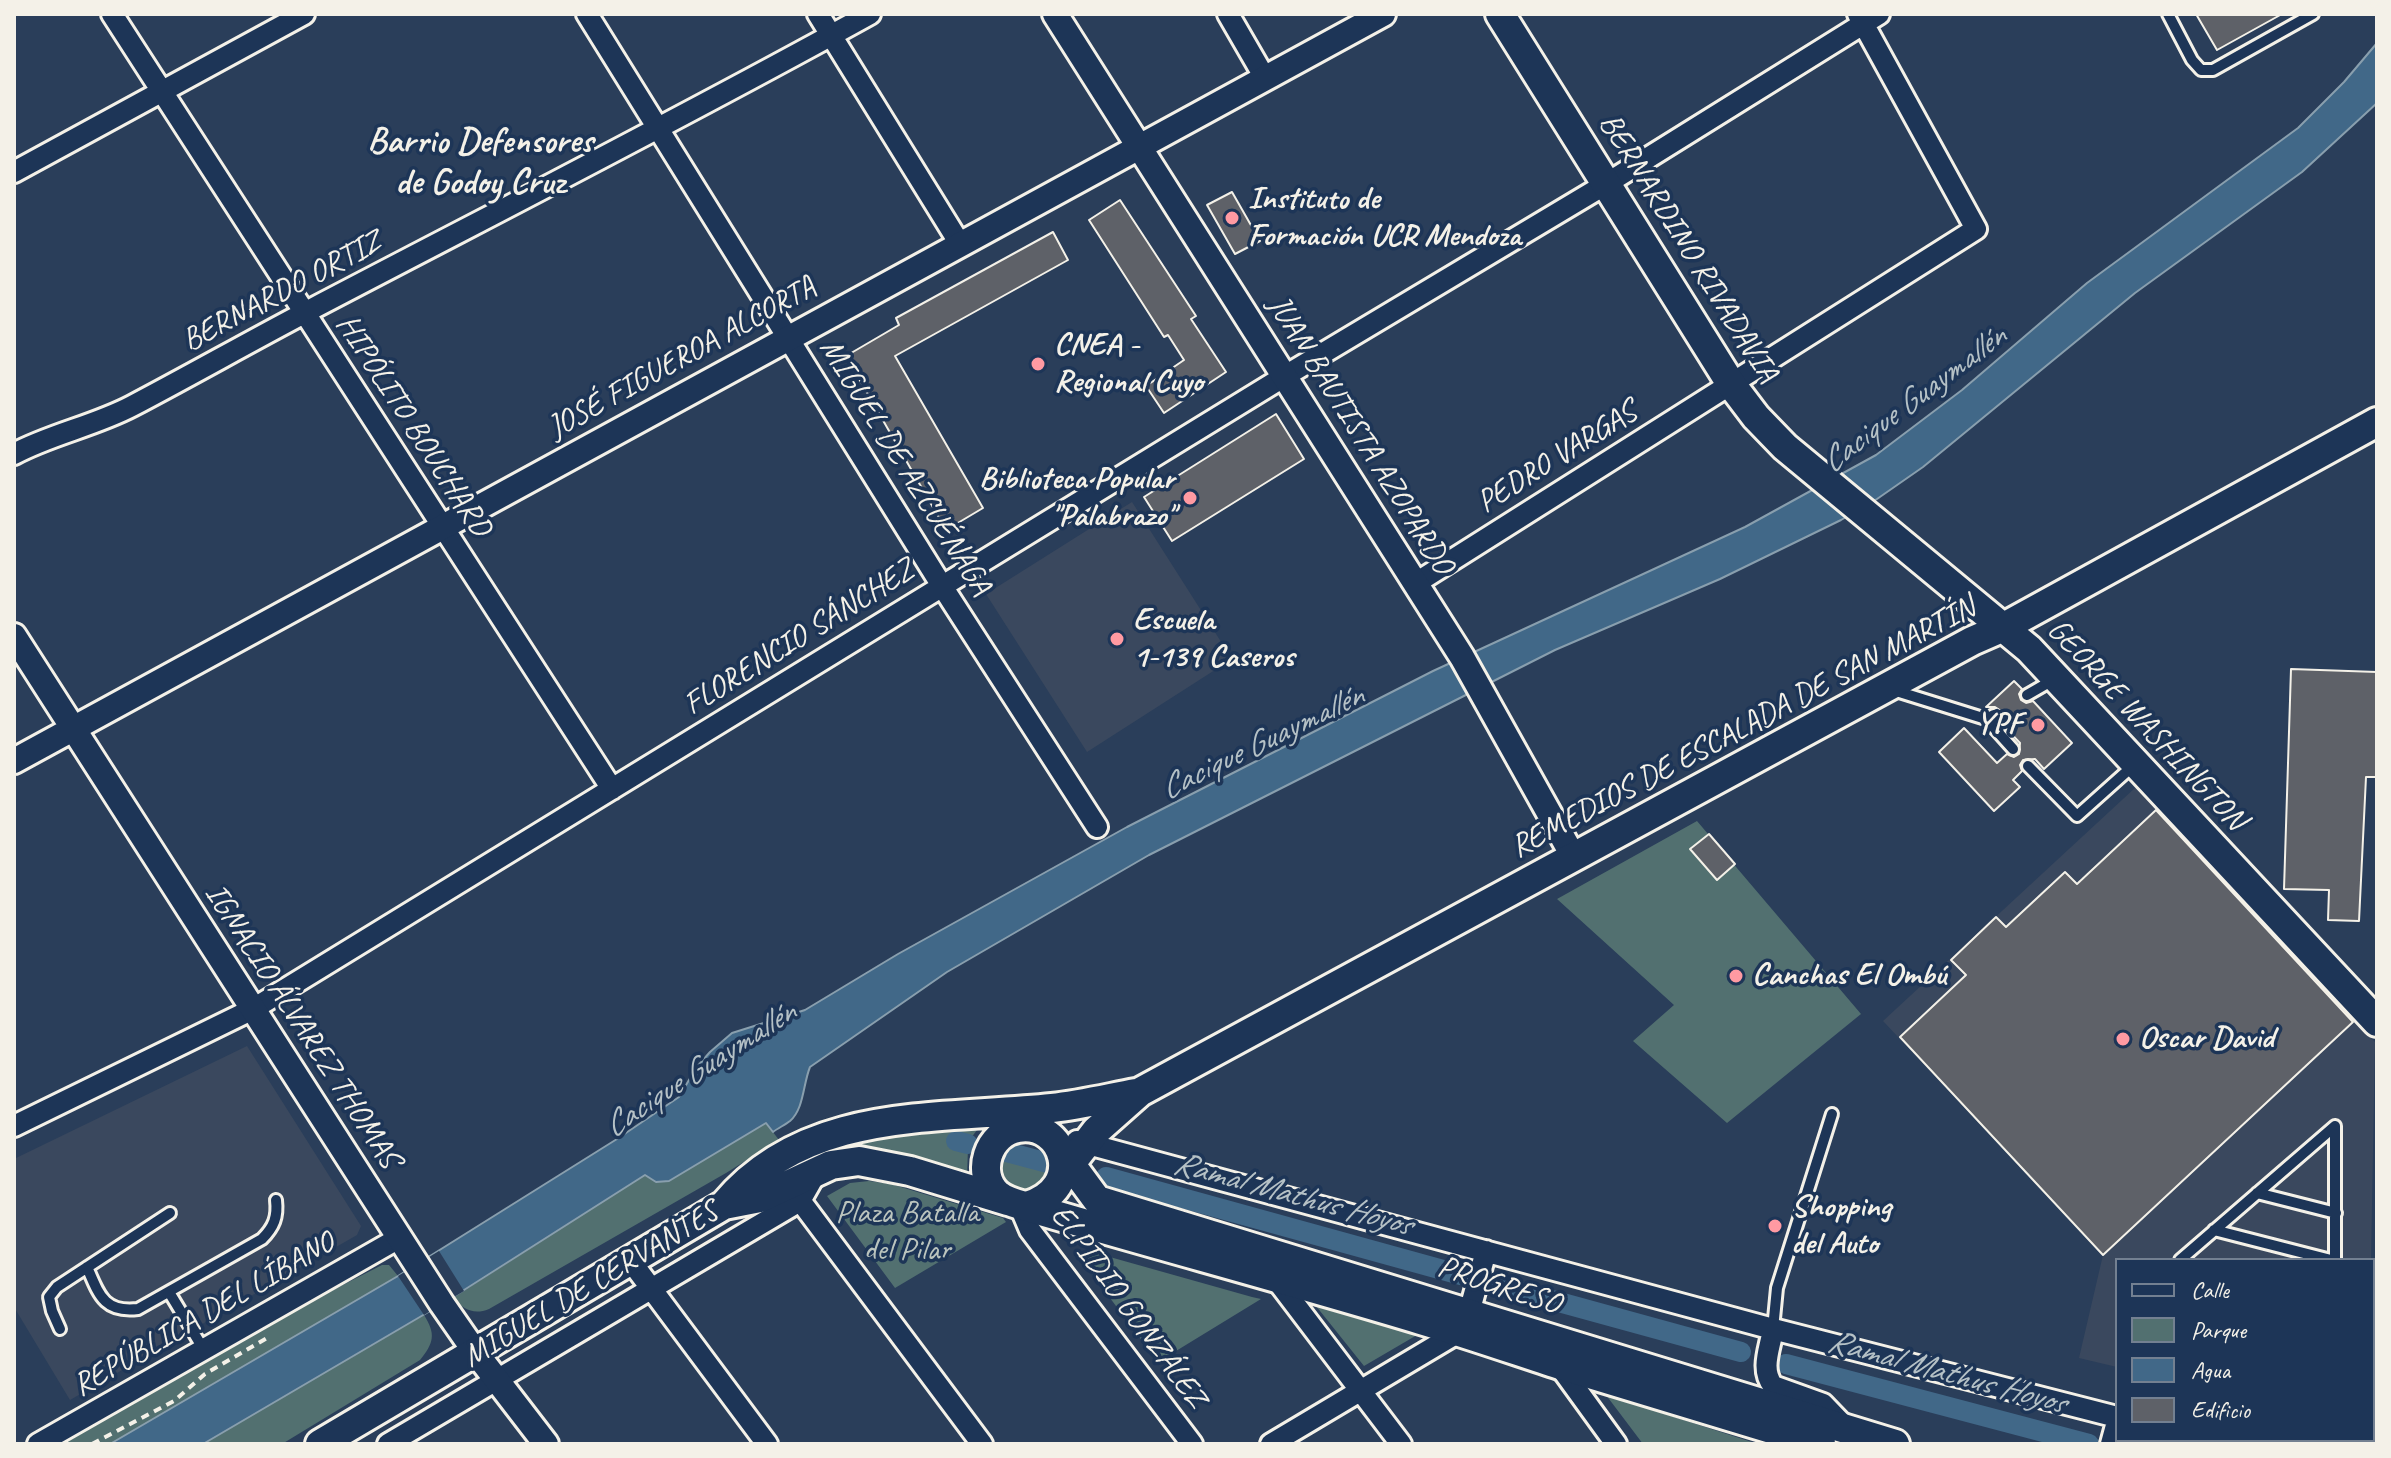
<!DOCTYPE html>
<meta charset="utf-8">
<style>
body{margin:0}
#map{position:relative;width:2391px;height:1458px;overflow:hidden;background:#2a3e5a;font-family:Caveat,sans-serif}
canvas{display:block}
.frame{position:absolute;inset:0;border:16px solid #f4f1e8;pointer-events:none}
.legend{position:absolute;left:2115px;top:1258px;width:260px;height:184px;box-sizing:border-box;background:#1d3557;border:2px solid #738091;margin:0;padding:10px 14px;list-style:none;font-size:24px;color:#f4f1e8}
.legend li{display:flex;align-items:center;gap:16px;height:40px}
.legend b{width:40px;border:2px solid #738091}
</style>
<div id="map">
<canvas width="2391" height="1458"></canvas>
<div class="frame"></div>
<ul class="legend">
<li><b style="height:10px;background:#1d3557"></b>Calle</li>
<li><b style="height:22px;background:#527070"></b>Parque</li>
<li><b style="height:22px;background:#416888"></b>Agua</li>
<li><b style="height:22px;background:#5e6168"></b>Edificio</li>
</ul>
</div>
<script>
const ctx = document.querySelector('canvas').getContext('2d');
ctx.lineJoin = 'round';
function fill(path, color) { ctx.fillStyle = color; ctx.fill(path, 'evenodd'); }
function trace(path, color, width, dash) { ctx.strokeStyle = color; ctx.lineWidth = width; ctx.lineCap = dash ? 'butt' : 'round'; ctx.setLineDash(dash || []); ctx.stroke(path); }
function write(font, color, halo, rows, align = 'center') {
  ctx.font = font + ' Caveat,sans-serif'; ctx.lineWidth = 7; ctx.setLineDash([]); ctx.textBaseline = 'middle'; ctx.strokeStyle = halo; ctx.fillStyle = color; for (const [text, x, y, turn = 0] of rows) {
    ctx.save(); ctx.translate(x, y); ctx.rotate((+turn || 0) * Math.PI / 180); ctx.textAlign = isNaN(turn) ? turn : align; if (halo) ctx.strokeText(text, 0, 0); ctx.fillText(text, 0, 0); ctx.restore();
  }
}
const built = new Path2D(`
 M1132,502L1232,659L1087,752L986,594Z
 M2136,787L2375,1042L2371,1260H2117V1367L2079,1358L2103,1255L1883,1021Z
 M247,1046L361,1226L357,1235L70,1400L14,1307V1159Z`);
const green = new Path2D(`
 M1697,821L1861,1014L1727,1123L1633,1041L1674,1005L1557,899Z
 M766,1123L779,1140L726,1173L489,1309C474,1315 464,1310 453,1298L646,1174L651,1179L669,1181Z
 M975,1127L977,1130L971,1138L956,1135V1146L968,1149L967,1176C918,1154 861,1137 810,1160L808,1154L862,1136Z
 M998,1156L1052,1170C1041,1188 1012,1203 1001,1176C998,1170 999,1162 998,1156Z
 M869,1181L891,1184L1003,1218L1006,1222L895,1288L827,1196L850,1183Z
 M1085,1250L1252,1297L1261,1299L1158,1362L1080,1258Z
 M382,1265H389L398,1276L110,1444H63C166,1378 273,1320 382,1265Z
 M1316,1306L1417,1335L1364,1366Z
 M424,1315C436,1334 434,1343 420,1360L282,1444H203Z
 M1606,1395L1758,1444H1643Z`);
const water = new Path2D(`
 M2377,43V103L2302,172L2135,293L1923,467L1877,499L1841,520L1720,579L1555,650L1149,855L947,972L810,1067C803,1084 804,1109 790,1121C785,1125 778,1128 773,1132L766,1123L669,1181L656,1182L645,1175L442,1304L203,1444H110L398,1276L617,1139L679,1097L696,1068L710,1052L732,1033L805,1010L898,954L1127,827L1433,671L1745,527L1876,455L1962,390L2087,283L2298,128L2344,82Z`);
const pier = new Path2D(`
 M439,1251L464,1291L424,1315L398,1276Z`);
const canal = new Path2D(`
 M956,1141L968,1144
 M1003,1151L1048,1163
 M1106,1177L1461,1275
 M1497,1285L1741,1352
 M1786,1364L2089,1444`);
const building = new Path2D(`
 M2196,14H2282L2217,50Z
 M1232,192L1260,241L1235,254L1207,205Z
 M1120,200L1196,316L1191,319L1226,372L1164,413L1146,386L1184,360L1168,335L1164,337L1089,220Z
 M1053,232L1068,260L895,356L983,508L946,530L846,356L899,325L896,318Z
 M1276,414L1304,459L1172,541L1144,497Z
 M2291,669L2377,672V777H2366L2359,921L2328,920L2329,890L2284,889Z
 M2014,681L2022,689L2019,694L2021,700L2026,703L2033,701L2072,743L2044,769L2035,759L2023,760L2020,765L2022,771L2013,780L2020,787L1994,811L1939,752L1964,728L1997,763L2007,754L2014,757L2019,754L2020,743L1999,721L2001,711L1995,707H1986Z
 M2156,810L2353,1022L2103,1255L1900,1037L1966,975L1951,960L1996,917L2006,927L2065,872L2077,884Z
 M1709,834L1735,864L1717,880L1690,849Z`);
const path = new Path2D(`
 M92,1444L174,1401L205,1374L267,1338`);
const service = new Path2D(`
 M2168,14L2192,60L2201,70H2213L2313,14
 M1893,690L1986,719L1994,715
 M2027,695L2053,680
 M1986,719L2013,749
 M2028,766L2077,816L2134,765
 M2257,1193L2336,1213
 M2214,1230L2331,1260
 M2180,1260L2335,1126V1260
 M87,1267C99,1295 104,1313 138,1309L262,1239C274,1227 278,1217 276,1200
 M169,1292L204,1350
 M60,1329L52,1311L49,1297L57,1287L170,1213
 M1773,1329L1777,1288L1832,1114`);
const minor = new Path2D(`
 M112,14L612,789
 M587,14L942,586L1097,827
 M818,14L960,244
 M1228,14L1265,78
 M14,172L304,14
 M14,454C51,434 94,426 132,406C191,375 249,342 308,311C495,213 684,117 870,14
 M1416,583L1976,229L1858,14
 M14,1126L253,1009L1285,376L1606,184L1879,14
 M1077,1141L1773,1329L2117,1417
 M793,1191L982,1444
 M1019,1204L1030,1230L1192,1444
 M630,1260L767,1444
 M1275,1278L1401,1444
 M1773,1329C1770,1349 1760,1369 1773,1386L1823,1404L1847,1429
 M1558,1364L1616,1444
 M2204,1440L2219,1444
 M38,1444L399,1238
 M388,1444L800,1201L817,1171
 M1271,1444L1459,1332L1472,1302L1486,1251
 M2111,1444L2117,1422`);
const tertiary = new Path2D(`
 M1055,14L1462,657L1573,856
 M14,636L442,1304L476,1353L546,1444
 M14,761L1383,14`);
const secondary = new Path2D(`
 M1500,14L1731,384L1756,417L1785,447L2029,649L2377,1022
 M1061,1151L1097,1200L1895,1444
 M1063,1174L1096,1131L1140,1092L1972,641L2004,627L2377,422
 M724,1205C806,1106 938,1120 1052,1108C1080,1105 1109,1098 1136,1093
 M1027,1206C1087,1188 1064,1120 1018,1128C988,1133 975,1173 997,1194C1006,1202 1019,1204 1031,1208C1160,1246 1292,1281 1421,1320C1468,1334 1514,1350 1560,1365C1647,1392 1734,1418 1821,1444
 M320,1444L724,1205L760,1198L831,1165L859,1161L910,1171L1008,1201`);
const markers = [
 [1232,218,8,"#ff9aa2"],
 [1038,364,8,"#ff9aa2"],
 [1190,498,8,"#ff9aa2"],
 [1117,639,8,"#ff9aa2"],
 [2038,725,8,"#ff9aa2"],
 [1736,976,8,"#ff9aa2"],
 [2123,1039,8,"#ff9aa2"],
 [1775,1226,8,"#ff9aa2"]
];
const poiNames = [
 ["Instituto de",1248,200],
 ["Formación UCR Mendoza",1248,237],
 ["CNEA -",1054,346],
 ["Regional Cuyo",1054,383],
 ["Biblioteca Popular",1174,480,"right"],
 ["\"Palabrazo\"",1174,517,"right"],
 ["Escuela",1133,621],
 ["1-139 Caseros",1133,658],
 ["YPF",2022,725,"right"],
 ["Canchas El Ombú",1752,976],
 ["Oscar David",2139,1039],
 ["Shopping",1791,1208],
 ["del Auto",1791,1245]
];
const streetNames = [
 ["BERNARDINO RIVADAVIA",1688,248,58],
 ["BERNARDO ORTIZ",282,292,-28],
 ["JOSÉ FIGUEROA ALCORTA",682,358,-29],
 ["HIPÓLITO BOUCHARD",413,426,57],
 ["JUAN BAUTISTA AZOPARDO",1360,435,58],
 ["PEDRO VARGAS",1557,458,-32],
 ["MIGUEL DE AZCUÉNAGA",905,467,58],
 ["FLORENCIO SÁNCHEZ",799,638,-32],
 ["GEORGE WASHINGTON",2146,725,47],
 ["REMEDIOS DE ESCALADA DE SAN MARTÍN",1743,728,-28],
 ["IGNACIO ÁLVAREZ THOMAS",302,1026,57],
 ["MIGUEL DE CERVANTES",591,1285,-31],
 ["PROGRESO",1499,1286,18],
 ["ELPIDIO GONZÁLEZ",1128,1307,54],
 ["REPÚBLICA DEL LÍBANO",204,1315,-30]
];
const parkNames = [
 ["Plaza Batalla",907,1214],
 ["del Pilar",907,1251]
];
const waterNames = [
 ["Cacique Guaymallén",1914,400,-37],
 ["Cacique Guaymallén",1262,743,-26],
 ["Cacique Guaymallén",700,1070,-33],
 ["Ramal Mathus Hoyos",1292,1195,15],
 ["Ramal Mathus Hoyos",1946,1373,15]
];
const quarterNames = [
 ["Barrio Defensores",480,143],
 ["de Godoy Cruz",480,184]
];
fill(built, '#3a485e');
fill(green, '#527070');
fill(water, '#416888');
trace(water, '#899fae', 2);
fill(pier, '#2a3e5a');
trace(canal, '#416888', 20);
fill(building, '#5e6168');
trace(building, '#f4f1e8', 2);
trace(service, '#f4f1e8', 16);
trace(minor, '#f4f1e8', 26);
trace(tertiary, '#f4f1e8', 30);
trace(secondary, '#f4f1e8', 34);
trace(path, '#f4f1e8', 4, [8, 6]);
trace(service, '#1d3557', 10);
trace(minor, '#1d3557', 20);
trace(tertiary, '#1d3557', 24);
trace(secondary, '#1d3557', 28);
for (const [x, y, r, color] of markers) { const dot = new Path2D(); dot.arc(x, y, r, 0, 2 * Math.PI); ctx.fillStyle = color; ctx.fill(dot); trace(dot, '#1d3557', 3); }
write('bold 32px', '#f4f1e8', '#1d3557', poiNames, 'left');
write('32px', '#f4f1e8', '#1d3557', streetNames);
write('32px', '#bbc4be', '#1d3557', parkNames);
write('italic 34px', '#b5c1c6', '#1d3557', waterNames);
write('bold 36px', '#f4f1e8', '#1d3557', quarterNames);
</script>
